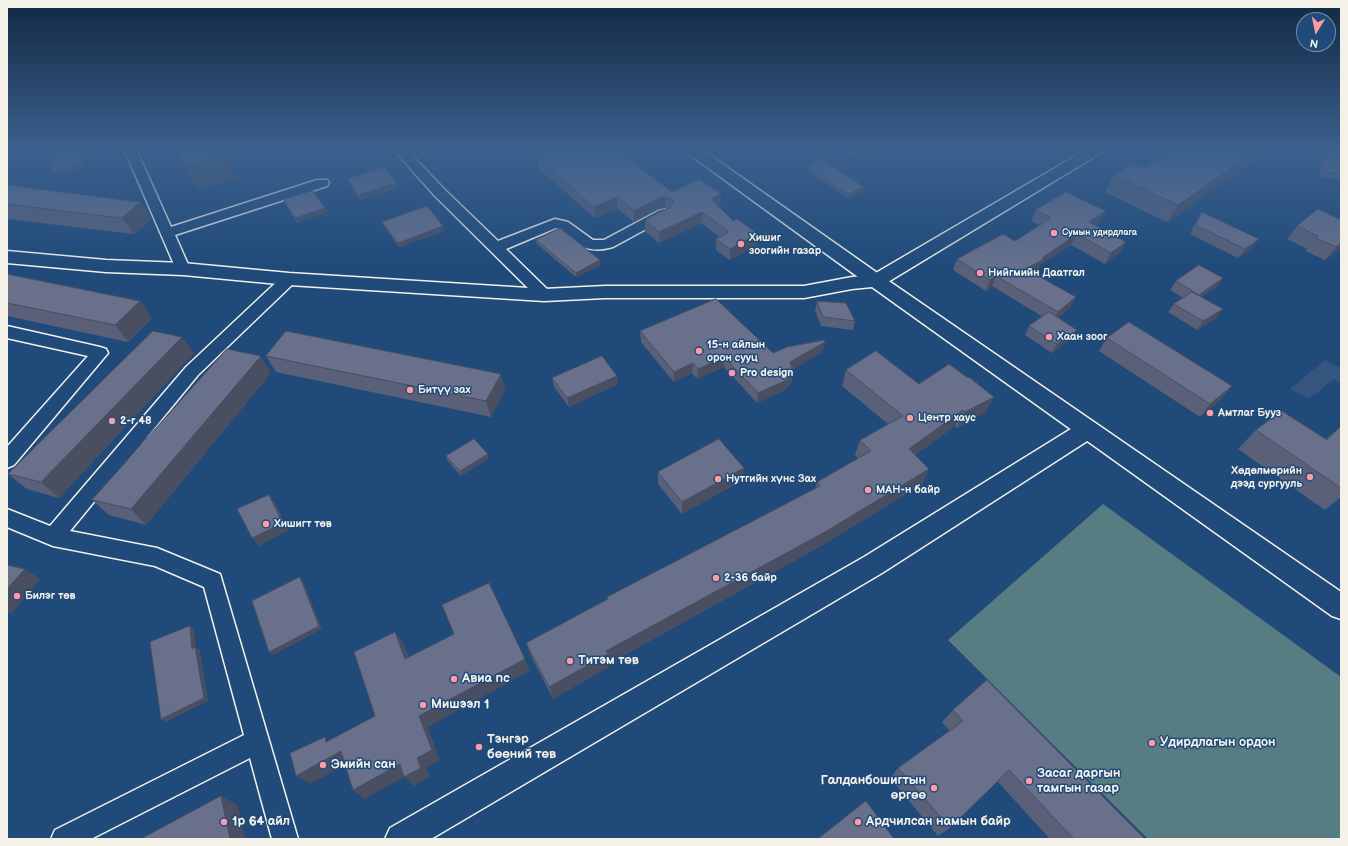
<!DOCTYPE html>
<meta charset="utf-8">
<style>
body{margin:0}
#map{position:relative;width:1348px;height:846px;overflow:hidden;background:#1f4a7a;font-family:"Balsamiq Sans",sans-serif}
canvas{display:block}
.frame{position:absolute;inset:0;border:8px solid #f4f1e8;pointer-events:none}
.north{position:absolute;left:1296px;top:12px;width:40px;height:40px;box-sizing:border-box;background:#1f4a7a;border:1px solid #748da6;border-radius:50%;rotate:190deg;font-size:11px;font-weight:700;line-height:16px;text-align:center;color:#f4f1e8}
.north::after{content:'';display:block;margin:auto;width:14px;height:18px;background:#ff9aa2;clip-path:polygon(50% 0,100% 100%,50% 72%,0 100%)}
</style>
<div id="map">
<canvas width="1348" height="846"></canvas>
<div class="frame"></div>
<div class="north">N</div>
</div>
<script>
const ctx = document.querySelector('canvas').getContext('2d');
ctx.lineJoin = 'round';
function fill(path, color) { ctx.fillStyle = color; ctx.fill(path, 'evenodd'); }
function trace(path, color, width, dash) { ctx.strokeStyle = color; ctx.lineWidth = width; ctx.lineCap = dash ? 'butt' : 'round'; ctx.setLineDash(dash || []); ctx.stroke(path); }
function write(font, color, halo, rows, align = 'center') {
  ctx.font = font + ' "Balsamiq Sans",sans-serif'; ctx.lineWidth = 3; ctx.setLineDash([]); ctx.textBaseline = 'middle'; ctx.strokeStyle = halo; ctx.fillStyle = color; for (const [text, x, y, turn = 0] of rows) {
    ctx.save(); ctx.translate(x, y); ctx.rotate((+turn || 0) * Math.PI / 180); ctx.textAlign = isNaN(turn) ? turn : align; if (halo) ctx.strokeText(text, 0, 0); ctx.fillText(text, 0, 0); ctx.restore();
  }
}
const built = new Path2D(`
 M1325,360L1341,368V383L1334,379L1309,399L1290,389Z`);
const green = new Path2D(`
 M1103,504L1341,677V839H1148L948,640Z`);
const street = new Path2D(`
 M125,151H137L171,227L317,180H327L329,183L327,186L175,235L190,269L188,272L183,274L178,272L176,269Z
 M395,151H408L444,189L498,241L555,219L568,222L593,240H604L660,210L665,209L670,210L672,213L670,216L613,247C599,251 585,251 574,241C568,236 563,231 556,228L506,249L549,291L552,295L549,299L544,300L539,299L434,195Z
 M289,274L294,275L297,279L294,283L198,375L70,531L157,548L220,574L298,839H272L250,758L91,839H51L55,830L244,735L204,587L155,566L53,546L7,527V509L50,526L186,367L284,275Z
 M7,326L100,347L106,349L108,353L14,465L7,468V447L88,356L7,338Z`);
const secondary = new Path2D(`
 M1084,151H1102L1099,154L883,285L876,287L869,285L867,281L869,277Z
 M1087,421L1095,424L1098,430L1095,436L882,573L431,839H385L390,828L864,557L1079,424Z`);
const primary = new Path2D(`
 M686,151H704L883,277L885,281L883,285L876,287L869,285L689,154Z`);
const highway = new Path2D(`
 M7,251L106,260L183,263L289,273L544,289L605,286H804L852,277L876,275L883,277L1341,592V619L1332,616L872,287L852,289L804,298H605L544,301L289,285L183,275L106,272L7,263Z`);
const wall = new Path2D(`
 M846,151H879L860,161Z
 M1163,151H1267L1265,154L1167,222L1105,192L1114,175L1144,168L1162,156H1160Z
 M1321,151H1341V179L1320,177Z
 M537,157L672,192L721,194L720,205L718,206L733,221L758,234L757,245L730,260L716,250V239L720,237L701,223L659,243L645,231V220L667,208H665L659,209L634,222L617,208L595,218L538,168Z
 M810,168L863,191L848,198L810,172Z
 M347,179L398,188L360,200L349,183Z
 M7,185L140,202L151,219L134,234L7,219Z
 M284,201L327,212L297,223Z
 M1036,210L1100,222L1095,225L1126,242L1120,252L1105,264L1071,245L1040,265L1039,269L1032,273L1070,308L1058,317L1077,330L1072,338L1052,353L1025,335L1029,326L1043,317L992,286L986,291L953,270L957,259L1015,241L1040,225L1031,221Z
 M1202,212L1252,248L1238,258L1190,234L1196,221Z
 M382,222L444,231L399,247L384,226Z
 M1297,226L1341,247L1325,260L1305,251L1307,249L1287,239Z
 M536,240L601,265L576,277L537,244Z
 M7,274L140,301L152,318L128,342L7,316Z
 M1223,278L1216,287L1201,297L1216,318L1197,330L1168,312L1174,304L1183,298L1170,290L1176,281Z
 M817,301L855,321L853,330L821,326L815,310Z
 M640,331L773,353L825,342L822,352L792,370L793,373L791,383L785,390L757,403L724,367L697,379L692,373L674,382L641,342Z
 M1107,338L1232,386L1221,399L1200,417L1099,351Z
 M194,353L59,498L27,489L8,474Z
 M266,356L505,390L491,417L276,372Z
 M846,370L919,384L986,412L957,428L955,426L915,455L929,469L922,484L821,546L610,663V666L553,699L531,656L526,643L607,599V597L815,489L817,482L858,458L855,455L860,440L888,424L842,386Z
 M271,373L146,525L109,515L92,500Z
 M552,378L618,384L569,407L554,387Z
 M1341,426V497L1325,510L1238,449L1256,430L1326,439Z
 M446,456L489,458L461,476L447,460Z
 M658,472L743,480L682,514L658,484Z
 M953,710L1145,839H1050L997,781L950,828L938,836L890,778L898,768L950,731L942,722Z`);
const shadedWall = new Path2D(`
 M80,151H82L85,168L56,176L53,171Z
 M222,151H225L230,161L236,179L198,190L184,166Z
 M322,151H333L323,154Z
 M441,151H453L442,154Z
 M862,151H879L860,161Z
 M1256,151H1267L1265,154L1167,222L1178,205Z
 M396,183L398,188L360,200L358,195Z
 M864,187L863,191L848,198V194Z
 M721,194L720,205L710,210L711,199Z
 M617,197V208L595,218L594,207Z
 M665,197V208L659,209L634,222V211L659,198Z
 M140,202L151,219L134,234L122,218Z
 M325,208L327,212L297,223L295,218Z
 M1106,211L1100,222L1084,233L1089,222Z
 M702,212L701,223L659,243V232Z
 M443,226L444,231L399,247L398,243Z
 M758,234L757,245L730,260V249Z
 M1077,234L1071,245L1040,265L1039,269L1021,280L1026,269L1042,258Z
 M1259,239L1252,248L1238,258L1245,249Z
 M1126,242L1120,252L1105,264L1111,253Z
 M1341,243V247L1325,260L1336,247Z
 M600,260L601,265L576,277V273Z
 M996,276L992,286L986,291L990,280Z
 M1223,278L1216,287L1193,303L1199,295Z
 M1076,297L1070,308L1052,322L1058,312Z
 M140,301L152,318L128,342L115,325Z
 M1223,309L1216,318L1197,330L1203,321Z
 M1077,330L1072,338L1052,353L1057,344Z
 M182,337L194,353L59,498L41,482Z
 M825,342L822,352L788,373L790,362Z
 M261,356L271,373L146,525L131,509Z
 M724,357V367L697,379L698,369Z
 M693,363L692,373L674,382V372Z
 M793,373L791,383L785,390L757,403L758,393Z
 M501,374L505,390L491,417L486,401Z
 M617,376L618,384L569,407L567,398Z
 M1232,386L1221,399L1200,417L1210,404Z
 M994,397L986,412L957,428L965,412Z
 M963,410L955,426L902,464L909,449Z
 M488,454L489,458L461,476L460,471Z
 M744,468L743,480L682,514V502Z
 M929,469L922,484L821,546L610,663V666L553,699L549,687L606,651Z
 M269,495L275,503L289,530L259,546L252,538Z
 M25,569L41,579L11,614L7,611V589Z
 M300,577L303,581L322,629L273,655L269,652Z
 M190,626L194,629L196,648L200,650L208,701L166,722L161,719L192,649Z
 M395,632L404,644L414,671L405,659Z
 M525,659L530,671L428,727L440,760L426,768L430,777L414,786L404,777L417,758L419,716Z
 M341,751L353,761L310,784L296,776Z
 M400,764L409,774L365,799L353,790Z
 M221,796L238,805L245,839H230Z`);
const building = new Path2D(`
 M48,151H80L82,163L53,171Z
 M180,151H222L224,156L184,166Z
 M553,151H618L672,192L699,179L721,194L711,199L733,221L737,219L758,234L730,249L716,239L729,232L702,212L659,232L645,220L671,206L673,201L670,198L665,197L659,198L634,211L617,197L594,207L537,157Z
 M1171,151H1256L1178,205L1114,175L1132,163L1144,168Z
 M1324,151H1341V174L1323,172Z
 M818,156L864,187L848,194L810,168Z
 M385,167L396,183L358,195L347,179Z
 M7,185L140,202L122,218L7,204Z
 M313,191L325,208L295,218L284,201Z
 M1066,192L1106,211L1089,222L1126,242L1111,253L1077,234L1042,258L1044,259L1026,269L1076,297L1058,312L996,276L990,280L957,259L1003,234L1015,241L1051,218L1036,210Z
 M427,206L443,226L398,243L382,222Z
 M1318,209L1339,219L1341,218V243L1336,247L1316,238L1318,236L1297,226Z
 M1202,212L1259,239L1245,249L1196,225Z
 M560,228L600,260L576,273L536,240Z
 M1199,265L1223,278L1199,295L1176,281Z
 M7,274L140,301L115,325L7,303Z
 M1192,292L1223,309L1203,321L1174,304Z
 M716,299L773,353L787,347L824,340L825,342L790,362L793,373L787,380L758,393L724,357L698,369L693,363L674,372L640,331Z
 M817,301L846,303L855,321L823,317Z
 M1049,312L1077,330L1057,344L1029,326Z
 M1129,322L1232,386L1210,404L1107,338Z
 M153,331L182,337L41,482L8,474Z
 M286,331L501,374L486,401L266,356Z
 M227,349L261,356L131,509L92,500Z
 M876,351L919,384L949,364L968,378L969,377L994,397L965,412L963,410L909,449L929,469L825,532L606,651L608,654L549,687L526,643L608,599L607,597L820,486L817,482L871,451L860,440L903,416L846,370Z
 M602,356L617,376L567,398L552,378Z
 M1282,411L1327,440L1341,426V488L1256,430Z
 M474,439L488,454L460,471L446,456Z
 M719,439L744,468L682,502L658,472Z
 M269,495L283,523L252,538L237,509Z
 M7,565L25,569L7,589Z
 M300,577L319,626L269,652L252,601Z
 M489,583L525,659L419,716L432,750L417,758L421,768L404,777L400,764L353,790L341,751L296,776L290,753L325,737L326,742L375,716L354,652L395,632L405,659L454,634L442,605Z
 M190,626L192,649L195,647L204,698L161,719L150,642Z
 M987,680L1145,839H1074L1009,770L950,828L898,768L963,721L953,710Z
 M221,796L230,839H141Z
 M866,801L894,839H818Z`);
const markers = [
 [1054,233,4,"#ff9aa2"],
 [741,244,4,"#ff9aa2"],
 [980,273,4,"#ff9aa2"],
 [1049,337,4,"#ff9aa2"],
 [699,351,4,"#ff9aa2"],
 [732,373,4,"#ff9aa2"],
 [410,390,4,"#ff9aa2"],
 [1210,413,4,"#ff9aa2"],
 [910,418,4,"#ff9aa2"],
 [112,421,4,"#ff9aa2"],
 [1310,477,4,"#ff9aa2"],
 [718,479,4,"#ff9aa2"],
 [868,490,4,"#ff9aa2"],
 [266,524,4,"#ff9aa2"],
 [716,578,4,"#ff9aa2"],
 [17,596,4,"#ff9aa2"],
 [570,661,4,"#ff9aa2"],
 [454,679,4,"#ff9aa2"],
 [423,705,4,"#ff9aa2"],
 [1152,743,4,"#ff9aa2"],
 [479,747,4,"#ff9aa2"],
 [323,765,4,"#ff9aa2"],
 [1029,781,4,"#ff9aa2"],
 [934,788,4,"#ff9aa2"],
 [224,822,4,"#ff9aa2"],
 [858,822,4,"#ff9aa2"]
];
const farPoinames = [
 ["Сумын удирдлага",1062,233]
];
const poiNames = [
 ["Хишиг",749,238],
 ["зоогийн газар",749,251],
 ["Нийгмийн Даатгал",988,273],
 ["Хаан зоог",1057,337],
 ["15-н айлын",707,345],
 ["орон сууц",707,358],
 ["Pro design",740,373],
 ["Битүү зах",418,390],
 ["Амтлаг Бууз",1218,413],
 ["Центр хаус",918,418],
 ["2-r 48",120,421],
 ["Хөдөлмөрийн",1302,471,"right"],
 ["дээд сургууль",1302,484,"right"],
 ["Нутгийн хүнс Зах",726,479],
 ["МАН-н байр",876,490],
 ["Хишигт төв",274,524],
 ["2-36 байр",724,578],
 ["Билэг төв",25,596]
];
const nearPoinames = [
 ["Титэм төв",578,661],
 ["Авиа пс",462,679],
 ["Мишээл 1",431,705],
 ["Тэнгэр",487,740],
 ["бөөний төв",487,755],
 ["Удирдлагын ордон",1160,743],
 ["Эмийн сан",331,765],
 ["Засаг даргын",1037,774],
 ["тамгын газар",1037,789],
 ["Галданбошигтын",926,781,"right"],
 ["өргөө",926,796,"right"],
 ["1р 64 айл",232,822],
 ["Ардчилсан намын байр",866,822]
];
fill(built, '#35557f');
fill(green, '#577c82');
trace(street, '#f4f1e8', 3);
trace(secondary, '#f4f1e8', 3);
trace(primary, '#f4f1e8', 3);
trace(highway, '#f4f1e8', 3);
fill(street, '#1f4a7a');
fill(secondary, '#1f4a7a');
fill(primary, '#1f4a7a');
fill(highway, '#1f4a7a');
fill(wall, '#596078');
fill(shadedWall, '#494e61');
fill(building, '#68708b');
trace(building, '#494e61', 1);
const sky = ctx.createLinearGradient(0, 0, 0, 269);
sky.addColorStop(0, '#112943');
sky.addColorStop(0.56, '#3c608d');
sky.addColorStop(1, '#3c608d00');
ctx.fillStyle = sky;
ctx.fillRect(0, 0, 1348, 269);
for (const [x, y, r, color] of markers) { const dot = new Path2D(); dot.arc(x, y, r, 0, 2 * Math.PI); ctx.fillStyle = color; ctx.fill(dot); trace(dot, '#1f4a7a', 1.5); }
write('bold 9px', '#f4f1e8', '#1f4a7a', farPoinames, 'left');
write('bold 11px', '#f4f1e8', '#1f4a7a', poiNames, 'left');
write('bold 13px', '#f4f1e8', '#1f4a7a', nearPoinames, 'left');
</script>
